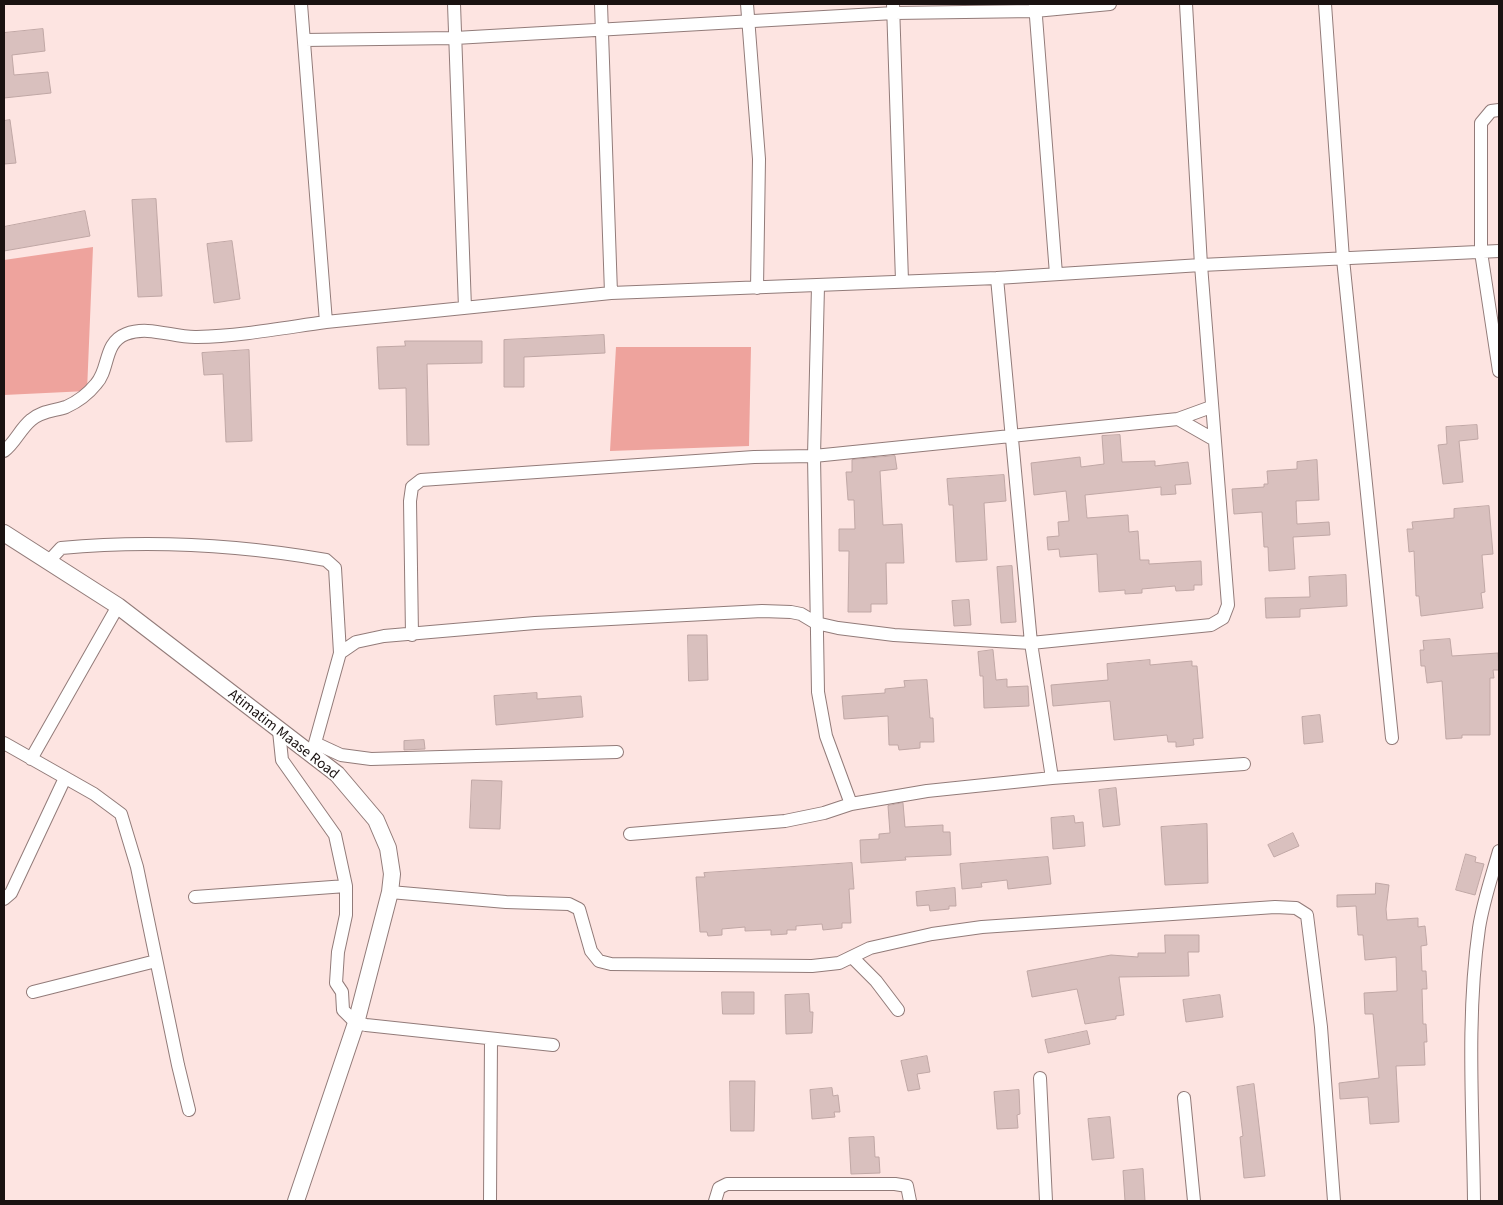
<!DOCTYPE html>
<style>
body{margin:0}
#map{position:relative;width:1503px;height:1205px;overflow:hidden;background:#fde4e1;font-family:"Source Sans 3",sans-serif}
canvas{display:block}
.frame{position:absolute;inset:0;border:5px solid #1a1211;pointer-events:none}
</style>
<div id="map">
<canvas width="1503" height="1205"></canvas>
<div class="frame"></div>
</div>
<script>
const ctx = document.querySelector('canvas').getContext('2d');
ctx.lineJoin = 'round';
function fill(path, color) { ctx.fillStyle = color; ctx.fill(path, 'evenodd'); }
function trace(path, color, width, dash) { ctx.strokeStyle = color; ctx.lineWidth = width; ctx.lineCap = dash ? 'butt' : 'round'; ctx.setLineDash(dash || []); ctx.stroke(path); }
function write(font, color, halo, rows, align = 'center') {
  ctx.font = font + ' "Source Sans 3",sans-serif'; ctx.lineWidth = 4; ctx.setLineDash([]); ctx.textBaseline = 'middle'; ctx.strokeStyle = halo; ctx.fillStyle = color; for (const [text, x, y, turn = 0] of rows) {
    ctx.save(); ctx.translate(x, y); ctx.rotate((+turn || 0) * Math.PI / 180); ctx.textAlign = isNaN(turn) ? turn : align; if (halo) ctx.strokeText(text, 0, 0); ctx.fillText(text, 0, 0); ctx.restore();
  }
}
const green = new Path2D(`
 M93,247L87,391L4,395V260Z
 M616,347H751L749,446L610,451Z`);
const building = new Path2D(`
 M43,29L45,51L12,55L14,75L48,72L51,93L4,98V33Z
 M10,120L16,163L4,164V121Z
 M156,199L162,296L138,297L132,200Z
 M85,211L90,236L4,251V227Z
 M232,241L240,299L214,303L207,244Z
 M604,335L605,353L524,357V387H504V340Z
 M405,341H482V363L427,364L429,445H407L406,388L379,389L377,347L405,346Z
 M249,350L252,441L226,442L223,374L204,375L202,353Z
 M1477,425L1478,439L1459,441L1463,482L1443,484L1438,445L1447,444L1446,427Z
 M1120,435L1122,462L1155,461V466L1188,462L1191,484L1175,485L1176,494L1161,495V487L1085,495L1087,518L1128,515L1129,532L1138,531L1140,560H1149V564L1201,561L1202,585H1194V590L1176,591L1175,586L1142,589V593L1125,594V590L1099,592L1097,554L1060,557L1059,549L1048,550L1047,537L1059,536L1058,522L1069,521L1066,491L1034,495L1031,463L1080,457L1081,467L1104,464L1102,436Z
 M895,456L897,469L880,471L883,525L902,524L904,563H886L887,604H871V612H848L849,551H839V529H855L854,500H848L846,472H852V460Z
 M1317,460L1319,500L1296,501L1297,524L1329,522L1330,535L1293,537L1295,569L1269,571L1268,547H1264L1262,512L1234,514L1232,489L1264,487V484H1268L1267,471L1297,469V462Z
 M1004,475L1006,501L984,503L987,560L956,562L953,505H949L947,479Z
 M1489,506L1493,554L1482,555L1485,592L1481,593L1483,608L1421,616L1419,596H1416L1414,551L1409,552L1407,529H1413L1412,522L1454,518V509Z
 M1012,566L1016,622L1001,623L997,567Z
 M1346,575L1347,606L1300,609V617L1266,618L1265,598L1310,597L1309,577Z
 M969,600L971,625L954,626L952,601Z
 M688,635H707L708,680L689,681Z
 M1450,639L1452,656L1498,653L1499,670H1493L1494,678H1490V735H1462V738L1446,739L1442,681L1427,683L1425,666H1421L1420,650H1424L1423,641Z
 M993,650L996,680L1007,679V687L1028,686L1029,706L984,708L983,676H980L978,652Z
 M1150,660V665L1192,661V666H1197L1203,738L1193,739L1194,745L1176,747V742H1168L1167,735L1114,740L1110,701L1053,706L1051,685L1108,680L1107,664Z
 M927,680L930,718H933L934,742H920V748L899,750L898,745H889L888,716L844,719L842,696L885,693V689L905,687L904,681Z
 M537,693V699L581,696L583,717L496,725L494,696Z
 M1320,715L1323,742L1304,744L1302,717Z
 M424,740L425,749L404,750V741Z
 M472,780L502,781L500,829L470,828Z
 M1116,788L1120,825L1103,827L1099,790Z
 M903,803L905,827L943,825V832H950L951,855L905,857L906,860L861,863L860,840L879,839V834L890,833L888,806Z
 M1074,816L1075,823L1083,822L1085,846L1053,849L1051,818Z
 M1207,824L1208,883L1165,885L1161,827Z
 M1293,833L1299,846L1274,857L1268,845Z
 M1466,854L1476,857L1475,862L1484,864L1475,895L1456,890Z
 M1048,857L1051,884L1008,889L1007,880L981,883L982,887L962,889L960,864Z
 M852,863L854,889H849L851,923H842V928L823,930L822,924L796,926V930H787V934L771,935V930L745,931V927L722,929V935L708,936L707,932H700L696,877H705L704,873Z
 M1376,883L1389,885L1386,909L1387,920L1418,918V927L1425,926L1427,945L1421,946L1422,971H1426L1427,989H1422L1423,1024H1426L1427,1042H1424L1425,1065L1396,1066L1399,1122L1370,1124L1368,1097L1340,1099L1339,1083L1379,1078L1373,1014H1365L1364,993L1397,991L1396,957L1365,960L1363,935H1358L1356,906L1337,907V895L1375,894Z
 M955,888L956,906H949V909L930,911L929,905L917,906L916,892Z
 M1165,935H1199V952H1188L1189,976L1119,977L1124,1015L1116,1016V1019L1085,1024L1077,989L1032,997L1027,971L1111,955L1138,957V953H1165Z
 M722,992H754V1014H723Z
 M809,994L810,1012H813L812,1033L786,1034L785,995Z
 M1220,995L1223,1017L1186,1022L1183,1000Z
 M1087,1031L1090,1044L1048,1053L1045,1040Z
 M927,1056L930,1072L917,1074L920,1089L908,1091L901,1061Z
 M730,1081H755L754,1131H731Z
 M1254,1084L1265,1176L1244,1178L1240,1137L1243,1136L1237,1087Z
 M832,1088L833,1096L838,1095L840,1112H834L835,1117L812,1119L810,1090Z
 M1019,1090L1020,1114L1017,1115L1018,1128L997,1129L994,1092Z
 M1110,1117L1114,1158L1092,1160L1088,1119Z
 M874,1137L875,1157H879L880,1173L851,1174L849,1138Z
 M1143,1169L1145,1201H1125L1123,1171Z`);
const minor = new Path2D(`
 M301,4L326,322L611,293L997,278L1201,265L1499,251
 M454,4L465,308
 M601,4L611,293
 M747,4L759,159L757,288
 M893,4L902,281
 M1035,4L1056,274
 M1325,4L1343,259L1392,738
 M304,40L455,38L894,13L1035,11L1110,4
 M1499,110L1491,111L1481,123V252L1499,371
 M997,278L1031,643L1052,778
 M818,286L814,456L818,692L826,736L851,804
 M1178,419L1213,439
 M4,451C15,443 20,429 31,420C41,411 54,411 66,407C77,402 88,394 96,384C110,369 103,343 126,334C149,325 174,338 197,337C240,336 283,328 326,322
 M49,561L61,548C148,540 240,545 326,560L335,568L340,653
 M412,635L410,501L412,487L421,480L754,457L814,456L1178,419L1211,407
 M279,731L282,760L335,835L346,886V915L338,952L336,983L342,992L343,1010L356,1023L366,1025L553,1045
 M4,743L94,794L121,814L137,867L178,1065L189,1110
 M315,743L341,755L371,759L617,752
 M31,759L118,606
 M315,759V743L340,653L356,642L384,636L535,623L762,611L791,612L801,614L816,623L838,628L894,635L1031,643L1211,625L1223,618L1228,605L1201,265L1186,4
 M630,834L785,821L824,813L851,804L927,791L1052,778L1244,764
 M390,892L506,902L569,904L579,909L591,951L599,961L611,964L812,966L839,963L870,948L932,934L982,927L1275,907L1296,908L1307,915L1321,1027L1334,1201
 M195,897L346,886
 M4,899L11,893L65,778
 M852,957L876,981L898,1010
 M33,992L156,961
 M1040,1078L1046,1201
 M1184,1098L1194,1201
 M490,1201L491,1039
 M715,1201L719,1188L727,1184H895L907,1186L910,1201
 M1474,1201C1473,1111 1466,1018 1479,928C1483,902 1492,876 1499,851`);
const major = new Path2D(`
 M4,533L118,606L337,774L376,820L388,848L392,874L390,892L356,1023L296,1201`);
const streetNames = [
 ["Atimatim Maase Road",283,735,38]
];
fill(green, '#eea39d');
fill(building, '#d9c0be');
trace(building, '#c0a7a5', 1);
trace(minor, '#927b79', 14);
trace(major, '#927b79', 18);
trace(minor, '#fff', 12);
trace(major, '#fff', 16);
write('15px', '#1a1211', '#fff', streetNames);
</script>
